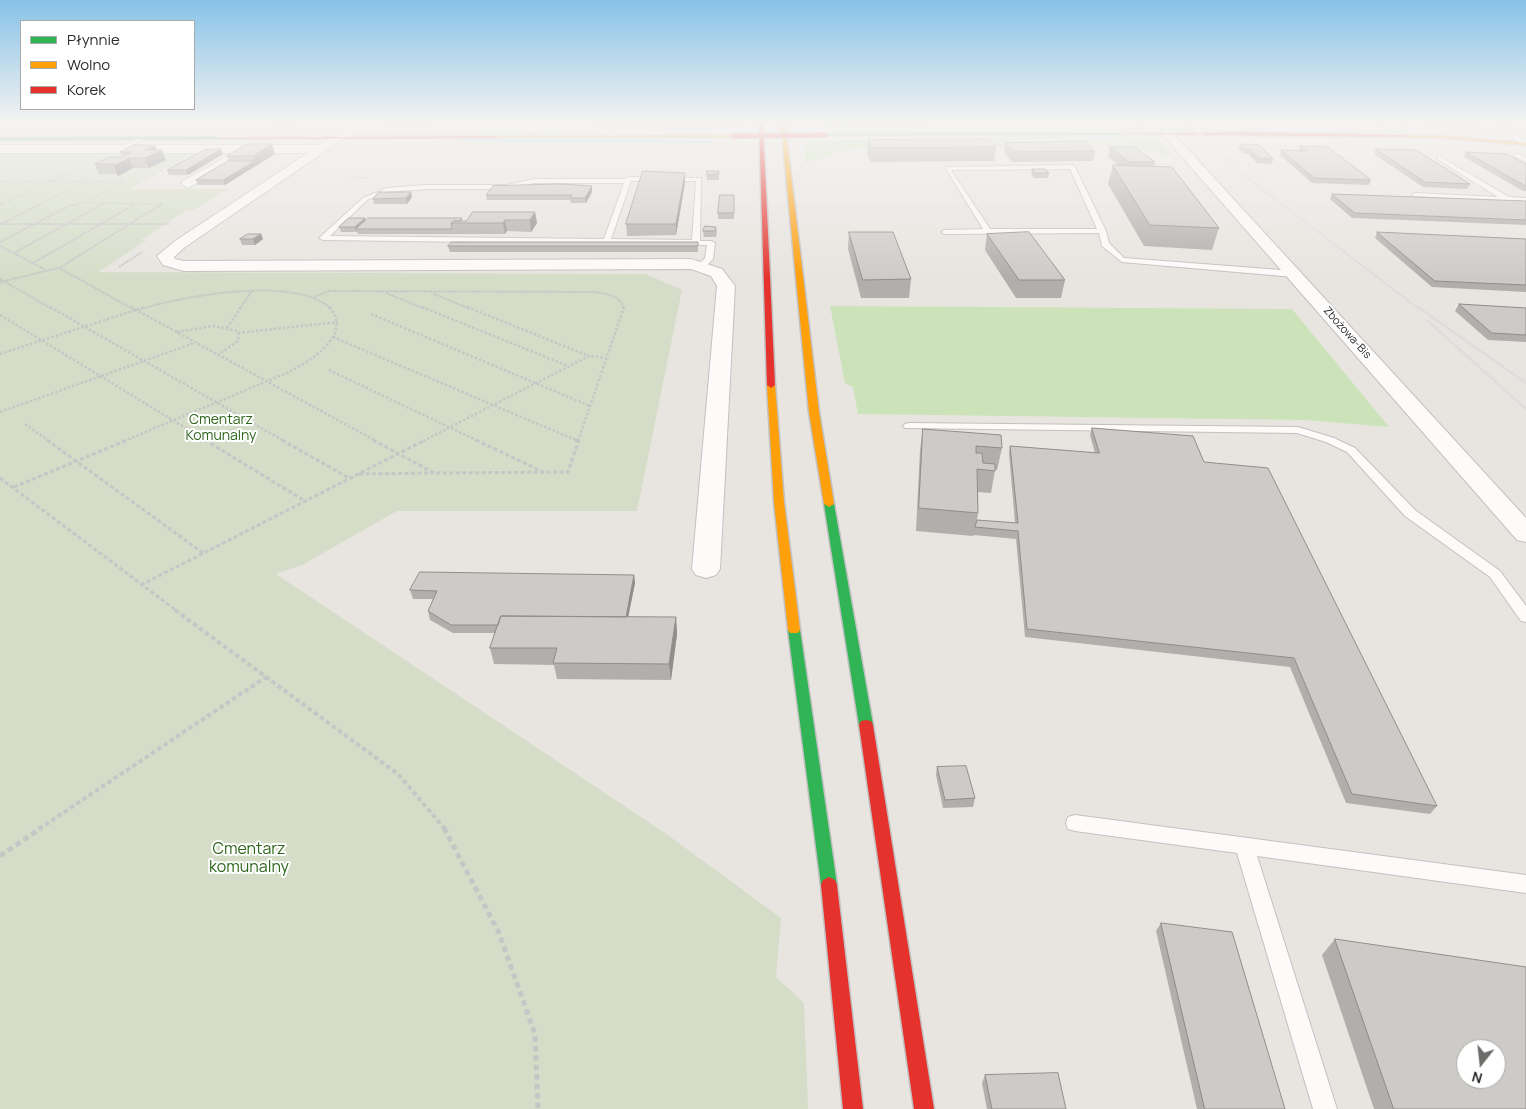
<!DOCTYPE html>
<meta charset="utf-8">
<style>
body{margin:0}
#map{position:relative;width:1526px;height:1109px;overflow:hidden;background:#e8e5e0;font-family:Manrope,sans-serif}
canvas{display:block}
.legend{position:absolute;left:20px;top:20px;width:175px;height:90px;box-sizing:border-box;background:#fff;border:1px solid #aaa;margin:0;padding:6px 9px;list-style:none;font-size:15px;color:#2b2b2b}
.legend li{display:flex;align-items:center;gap:10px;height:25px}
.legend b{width:25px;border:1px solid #aaa}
.north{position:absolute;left:1456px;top:1039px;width:50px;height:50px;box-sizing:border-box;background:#fff;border:1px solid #aaa;border-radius:50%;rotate:196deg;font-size:14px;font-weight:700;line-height:20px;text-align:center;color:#2b2b2b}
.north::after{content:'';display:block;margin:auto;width:18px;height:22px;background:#6d6c6a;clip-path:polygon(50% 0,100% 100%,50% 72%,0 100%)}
</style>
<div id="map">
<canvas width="1526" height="1109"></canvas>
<ul class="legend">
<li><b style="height:6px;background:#30b455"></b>Płynnie</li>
<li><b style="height:6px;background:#ff9f0a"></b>Wolno</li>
<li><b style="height:6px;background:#e5322d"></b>Korek</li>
</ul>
<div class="north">N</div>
</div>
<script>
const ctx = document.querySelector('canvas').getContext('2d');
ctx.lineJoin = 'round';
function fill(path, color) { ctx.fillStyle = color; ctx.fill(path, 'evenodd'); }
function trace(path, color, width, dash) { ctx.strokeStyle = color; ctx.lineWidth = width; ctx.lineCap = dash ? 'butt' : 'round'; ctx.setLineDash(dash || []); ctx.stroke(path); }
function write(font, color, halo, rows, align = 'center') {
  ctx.font = font + ' Manrope,sans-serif'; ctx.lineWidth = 4; ctx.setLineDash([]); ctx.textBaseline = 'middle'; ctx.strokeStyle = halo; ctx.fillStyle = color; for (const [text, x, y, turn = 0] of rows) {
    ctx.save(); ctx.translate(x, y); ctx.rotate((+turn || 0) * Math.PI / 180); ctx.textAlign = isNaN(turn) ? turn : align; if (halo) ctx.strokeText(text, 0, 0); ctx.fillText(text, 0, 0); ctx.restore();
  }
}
const green = new Path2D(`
 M593,124H744V128L590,131Z
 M1157,138L1173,156L1114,146L863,148L851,149L805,163V141Z
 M830,306L1292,309L1389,427L1305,420L858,414L853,387L845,383Z`);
const cemetery = new Path2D(`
 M0,152L193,154L130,189H228L194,210H187L141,240H147L98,272L646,274L682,290L637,511H397L302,565L276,574L665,833L781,918L776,977L804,1003L808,1109H0Z`);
const stream = new Path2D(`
 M1141,124H1145L1142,130L1132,129L1140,128Z
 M1180,124H1184L1189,129L1186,130Z
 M825,126L1117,129L1119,130L826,128Z
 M711,128L712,130L627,132L625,131Z
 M597,131L598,133L466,135L464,134Z
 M1124,135L1125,137L1086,138L1084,137Z
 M1063,136L1064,138L978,140L976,139Z
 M462,139L711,141L713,142L711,143L461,141Z
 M880,140L881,142L835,143L833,142Z`);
const pathFar5 = new Path2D(`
 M350,177L367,178
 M0,181H125L83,203L162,204L160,205
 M0,188L13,182
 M0,205L75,170
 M38,205L87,181
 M72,205L83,203
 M101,205L103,204`);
const pathFar4 = new Path2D(`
 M0,205L2,204
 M3,223L41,204
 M0,224H169
 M0,242L69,206L78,204
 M0,246L46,270
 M14,253L103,204
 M33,263L134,205
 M119,267L142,252
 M0,279L52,309
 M0,282L59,268
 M386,293L425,309
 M434,294L470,309
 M314,297L329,291L595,292C606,294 623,296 623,309
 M133,309L59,268L162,204
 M141,309C183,296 297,275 331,309
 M240,309L251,292`);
const pathFar3 = new Path2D(`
 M50,307L284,441
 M131,307L376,441
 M422,307L568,366
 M467,307L589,356
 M371,314L590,406
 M0,315L207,441
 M227,328L241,307
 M177,332L213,326L237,331L239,334L238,341L218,355
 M238,333L338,322
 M333,337L578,441
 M0,354L145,307
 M329,370L478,441
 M0,412L194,343
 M25,424L49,441
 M124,441L289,372C310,361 354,335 329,307
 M423,441L589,356L606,358
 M578,441L624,307`);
const pathFar2 = new Path2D(`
 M47,440L203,553
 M205,440L305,501
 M282,440L349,478
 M373,440L434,473L568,472L579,440
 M476,440L543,472
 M575,440L578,441
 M359,474L433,473
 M0,478L177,611
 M14,487L127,440
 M141,585L425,440`);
const pathFar1 = new Path2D(`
 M175,610L398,774L445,829
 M39,829L266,677`);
const path = new Path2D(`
 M444,828L499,933L535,1034L538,1109
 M0,856L41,828`);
const lane = new Path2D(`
 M268,124H278L322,138L317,139Z
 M673,124L625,129L609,138L604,137L624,125Z
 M1158,124H1164L1169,134H1165Z
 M1372,124H1379L1399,137L1394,138Z
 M1496,124H1503L1526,143V145H1522Z
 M139,138L144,139L123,150L118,149Z
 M1516,153L1526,158V162L1514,156Z
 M1439,156L1509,197L1526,198V202L1413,196L1412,195L1415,193L1498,197L1437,159Z
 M1072,165L1075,167L1106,231L1109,243L1124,258L1294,271L1298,274L1294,277L1122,262L1102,246L1099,233L945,234L941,232L945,230L983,229L945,167ZM1070,169L1097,229H990L951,170Z
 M628,177L701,178L700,241H711L715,243L713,259L704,268L697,266L705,258L707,245L323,240L319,238L363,198L387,188L426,185H506L534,179H625ZM631,181H696L692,240L611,239ZM534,183H624L604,239L330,236L367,200L388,192L426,189H506Z
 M909,423L1298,427L1334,438L1355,448L1415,510L1500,571L1526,606V622L1521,621L1490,577L1405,516L1347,452L1326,442L1297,433L905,428L903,426L905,424Z
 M1075,815L1526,875V893L1257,856L1337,1109H1313L1237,853L1075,831L1068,829L1066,823L1068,817Z`);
const street = new Path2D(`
 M356,124H563L557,129L542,132H359L342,140L185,247L174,257L175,259L184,261L691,259L722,269L735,286L720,569L716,575L706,578L696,575L692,569L717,286L711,276L691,269L184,271L163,265L157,256L175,241L308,153H250L188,188L181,184L183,181L233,153H0V145H319Z
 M1167,130L1171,131L1526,518V542L1517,540L1163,135L1161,133Z`);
const fast = new Path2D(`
 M1120,133L1122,135H823L825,134Z
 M221,137L219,139L0,140V138Z
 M829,501L834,504L873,725L871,729L866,730L861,729L859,725L824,504Z
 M794,626L798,627L800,630L837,885L835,890L829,893L823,890L821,885L788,630L790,627Z`);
const slow = new Path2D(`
 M781,124H785L819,412L834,504L829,507L824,504L809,412Z
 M733,135L735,137H493L495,136Z
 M1403,135L1443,136L1526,143V145L1443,138L1405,137Z
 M771,382L775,385L784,502L800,630L798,633H790L788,630L774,502L767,385Z`);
const jam = new Path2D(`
 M759,124H763L775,385L771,388L767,385Z
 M1243,132L1405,135L1407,136L1405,137L1118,134Z
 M495,136L497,138L219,139L217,138Z
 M866,720L871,721L873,725L934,1109H914L859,725L861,721Z
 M829,877L835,880L837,885L863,1109H843L821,885L823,880Z`);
const railFar1 = new Path2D(`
 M1190,124L1233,167L1419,309`);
const rail = new Path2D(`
 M1418,307L1526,383
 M1428,321L1526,409`);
const jamBridge = new Path2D(`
 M733,136L825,135`);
const wall = new Path2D(`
 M131,124H172L168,125H132Z
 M380,124H464L381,125Z
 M1387,124H1413V126L1388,125Z
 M1421,124H1475L1474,128L1425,126Z
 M868,140L996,147L994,161L871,162L867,154Z
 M1005,143L1095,151L1093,161L1012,162L1004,152Z
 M1240,144L1273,159L1272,164L1257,163L1248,154H1244L1238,149Z
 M1300,146L1371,180L1369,185L1312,183L1280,155L1281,150L1299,151Z
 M1110,147L1155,162L1154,166L1219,228L1212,250L1144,246L1108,184L1113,165H1118L1108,157Z
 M1376,149L1470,184L1467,189L1423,187L1374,154Z
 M157,150L166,160L149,168H133L118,176L117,174H99L95,164L122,157L120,152Z
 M1466,152L1526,164V191H1523L1464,157Z
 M223,154L188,175H169L167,170Z
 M275,154L225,185H198L196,180L228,161L227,156Z
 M1032,169L1049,173L1048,178H1034L1031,174Z
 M719,171V180H707V175Z
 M685,173V183L676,235L627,236L626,224Z
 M592,186V192L586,203H571L570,200H487L486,195Z
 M1332,194L1526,201V225L1352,218L1330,199Z
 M734,195V219H718V213Z
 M412,197L407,204H374L373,199Z
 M535,212L537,223L531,232L507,231L505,234H358L357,232H341L339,227L365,218L366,220L462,218V221H466Z
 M716,227L717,232L716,237H704L703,231Z
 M849,232L911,279L909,298H861L848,249Z
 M1377,232L1526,239V292L1432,287L1375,238Z
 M261,234L263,239L255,245H242L240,239Z
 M987,234L1065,280L1061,298H1016L985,250Z
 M698,242V252H450L448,246Z
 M1459,304L1526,308V342L1488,340L1455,311Z
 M1092,428L1204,462L1437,806L1430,814L1346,803L1290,667L1025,637L1016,539L974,535L973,536L916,531L920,450L923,429L1002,448L997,470H995L991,493L978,492V513L977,520L1015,523L1009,453L1010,446L1095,453L1090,435Z
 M634,575L635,583L628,617H676L677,634L671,680L557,679L554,665L494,664L490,648L495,633H453L430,620L428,611L433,599H413L410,590Z
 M937,767L975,798L973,807L943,808L936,775Z
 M1161,923L1285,1109H1197L1156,931Z
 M1335,939L1526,1109H1374L1322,955Z
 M985,1075L1066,1109H987L982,1083Z`);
const shadedWall = new Path2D(`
 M272,144L275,154L225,185L223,180L255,161L253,156Z
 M155,146L158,152L162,150L166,160L149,168L145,158V150Z
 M221,149L223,154L188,175L186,170Z
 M129,158L133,168L118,176L114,166Z
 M685,173V183L676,235V224Z
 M592,186V192L586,203L585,198Z
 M411,192L412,197L407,204L406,198Z
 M535,212L537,223L531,232L530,220Z
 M365,218L367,223L356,229L357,232L355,227Z
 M505,220L507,231L505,234L503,223Z
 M261,234L263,239L255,245L253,239Z
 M634,575L635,583L625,633L624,625Z
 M676,617L677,634L671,680L669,664Z`);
const building = new Path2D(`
 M989,139L996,147L872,148L868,140Z
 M1085,142L1095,151L1014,152L1005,143Z
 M247,144H272L253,156H227Z
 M1240,144L1259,145L1273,159L1259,158L1250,150L1245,149Z
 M134,145L155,146L145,150H162L145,158H129L114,166L115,164H95L110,157H122L131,152H120Z
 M1300,146L1328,147L1371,180L1314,178L1281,150L1306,151Z
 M1110,147H1135L1155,162H1129Z
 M221,149L186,170H167L204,150Z
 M1376,149L1416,150L1470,184L1425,182Z
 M1466,152L1507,154L1526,164V186Z
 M228,161H255L223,180H196Z
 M1113,165L1172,167L1219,228L1150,225Z
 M1032,169H1045L1049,173H1035Z
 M643,171L685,173L676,224H626Z
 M707,171H719V174L707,175Z
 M561,184L592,186L585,198H570L572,195H486L493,186Z
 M379,192H411L406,198L373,199Z
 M1332,194L1526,201V220L1355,213Z
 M720,195H734V213H718Z
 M473,212H535L530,220H505L503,223H451L454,221H466Z
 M349,218H365L355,227H339Z
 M368,218H462L460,221H454L451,223L452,229H356Z
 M705,226L716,227L715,231H703Z
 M849,232H893L911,279L863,280Z
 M1029,232L1065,280H1019L987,234Z
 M1377,232L1526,239V285L1435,281Z
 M248,234H261L253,239H240Z
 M452,242H698V246H448Z
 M1459,304L1526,308V335L1492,333Z
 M1092,428L1193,436L1204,462L1268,468L1437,806L1352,794L1294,658L1027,629L1018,531L975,527L977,520L1018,523L1010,446L1099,453Z
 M923,429L1001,435L1002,448L976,446V453H982L983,463L995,464V471L977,469L978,513L919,508Z
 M420,572L634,575L626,617L501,616L498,625H451L428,611L437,591L410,590Z
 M501,616L676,617L669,664L553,663L557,648H490Z
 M966,766L975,798L945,800L937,767Z
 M1161,923L1232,932L1285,1109H1205Z
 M1335,939L1526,967V1109H1394ZM1466,1049H1496V1079H1466Z
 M1058,1073L1066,1109H992L985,1075Z`);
const farStreetnames = [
 ["Zbożowa-Bis",1347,333,48]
];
const parkNames = [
 ["Cmentarz",221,420],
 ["Komunalny",221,436]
];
const nearParknames = [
 ["Cmentarz",249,850],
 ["komunalny",249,868]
];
fill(green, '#cce3ba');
fill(cemetery, '#d5ddc8');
fill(stream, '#96d6e8');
trace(lane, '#c2c1c1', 2);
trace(street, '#c2c1c1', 2);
trace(fast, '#c2c1c1', 3);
trace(slow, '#c2c1c1', 3);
trace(jam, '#c2c1c1', 3);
trace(pathFar5, '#c6c6c6', 1, [2, 1]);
trace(pathFar4, '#c6c6c6', 2, [2, 1]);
trace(pathFar3, '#c6c6c6', 2.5, [2.5, 2]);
trace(pathFar2, '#c6c6c6', 3, [4, 2.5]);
trace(pathFar1, '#c6c6c6', 4, [4.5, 3]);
trace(path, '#c6c6c6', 5, [5.5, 4]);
fill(lane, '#fcfbfa');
fill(street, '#fcfbfa');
fill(fast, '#30b455');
fill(slow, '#ff9f0a');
fill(jam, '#e5322d');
trace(railFar1, '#deddde', 2);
trace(rail, '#deddde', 2.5);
trace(jamBridge, '#c2c1c1', 6, []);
trace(jamBridge, '#e5322d', 5);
fill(wall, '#b0afab');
fill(shadedWall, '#908e8b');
fill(building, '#cdcbc7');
trace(building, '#908e8b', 1);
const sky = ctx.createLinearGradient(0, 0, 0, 279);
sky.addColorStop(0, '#87c2e8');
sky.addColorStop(0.44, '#f5f3f1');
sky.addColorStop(1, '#f5f3f100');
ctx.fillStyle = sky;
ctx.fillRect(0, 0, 1526, 279);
write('11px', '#2b2b2b', '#fff', farStreetnames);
write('14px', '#2e661c', '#fff', parkNames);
write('16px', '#2e661c', '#fff', nearParknames);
</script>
